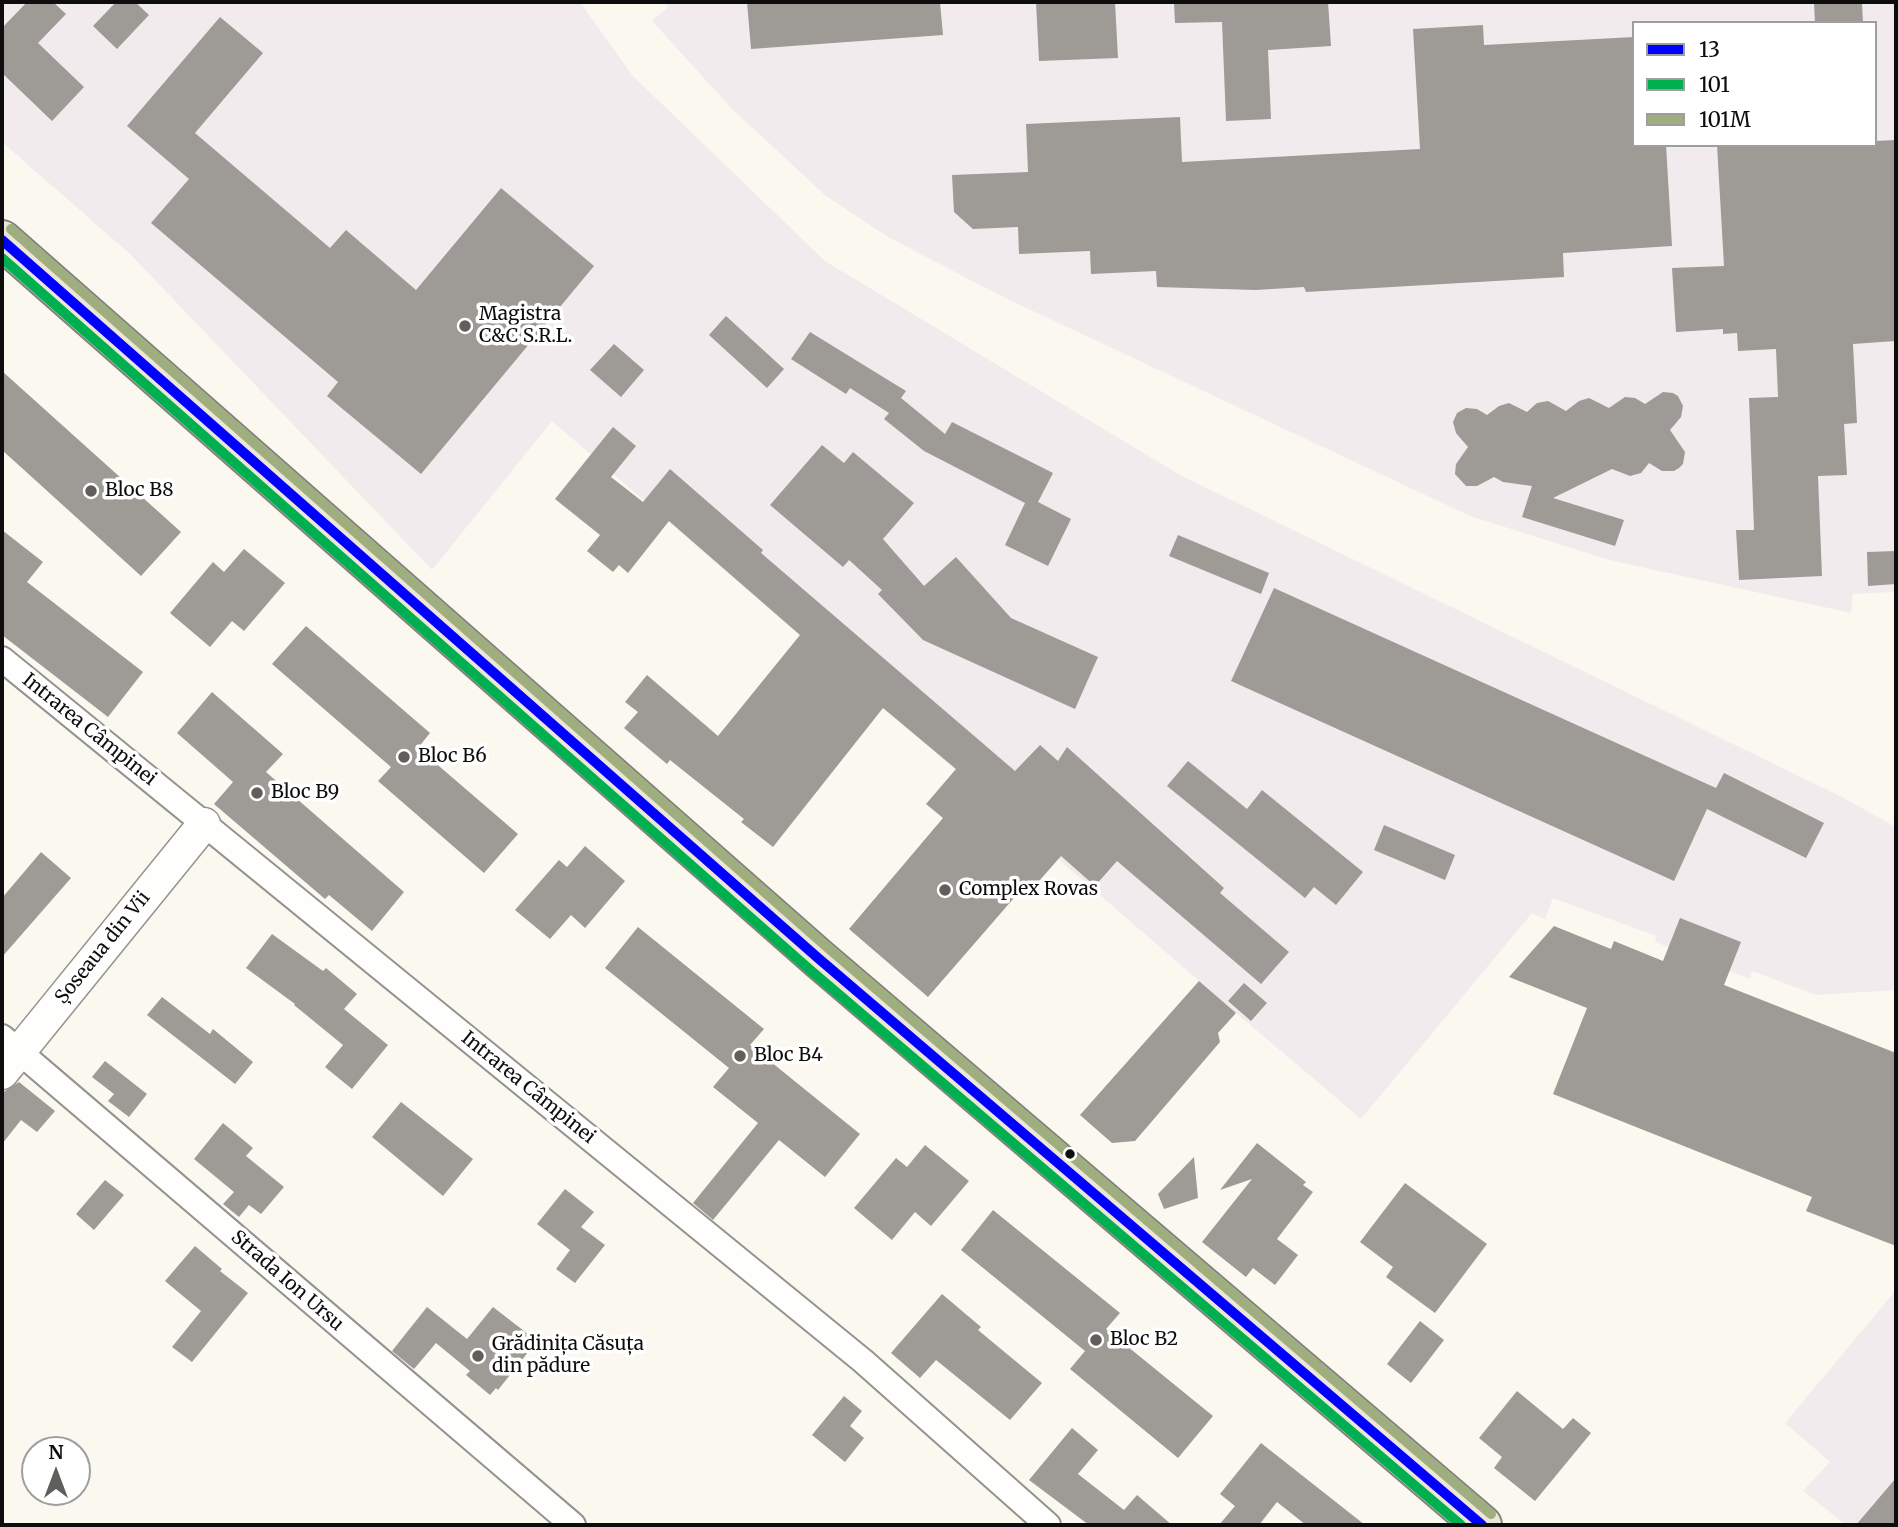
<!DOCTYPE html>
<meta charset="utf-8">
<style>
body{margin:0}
#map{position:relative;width:1898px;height:1527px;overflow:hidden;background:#fbf8f0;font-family:Merriweather,serif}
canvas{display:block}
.frame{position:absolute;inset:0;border:4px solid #0d0d0d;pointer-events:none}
.legend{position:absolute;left:1632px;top:21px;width:245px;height:126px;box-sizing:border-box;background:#fff;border:2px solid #9e9e9e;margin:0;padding:9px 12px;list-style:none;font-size:21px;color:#0d0d0d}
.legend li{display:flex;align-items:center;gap:14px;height:35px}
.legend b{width:35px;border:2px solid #9e9e9e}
.north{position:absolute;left:21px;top:1436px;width:70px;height:70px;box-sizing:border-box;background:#fff;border:2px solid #9e9e9e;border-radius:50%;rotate:0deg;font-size:19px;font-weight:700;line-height:28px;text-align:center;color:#0d0d0d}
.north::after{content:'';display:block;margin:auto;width:24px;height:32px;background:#605f5c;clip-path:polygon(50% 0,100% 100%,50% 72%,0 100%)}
</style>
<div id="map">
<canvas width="1898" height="1527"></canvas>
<div class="frame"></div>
<ul class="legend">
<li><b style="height:9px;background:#00f"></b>13</li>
<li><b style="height:9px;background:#00b050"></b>101</li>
<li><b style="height:9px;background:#9fae7f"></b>101M</li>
</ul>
<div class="north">N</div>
</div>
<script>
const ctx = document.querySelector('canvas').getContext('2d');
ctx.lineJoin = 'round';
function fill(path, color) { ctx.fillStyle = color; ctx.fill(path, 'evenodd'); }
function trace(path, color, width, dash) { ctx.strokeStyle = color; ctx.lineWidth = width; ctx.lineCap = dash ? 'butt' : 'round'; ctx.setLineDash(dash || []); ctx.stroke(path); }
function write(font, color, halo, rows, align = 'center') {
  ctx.font = font + ' Merriweather,serif'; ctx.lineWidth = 7; ctx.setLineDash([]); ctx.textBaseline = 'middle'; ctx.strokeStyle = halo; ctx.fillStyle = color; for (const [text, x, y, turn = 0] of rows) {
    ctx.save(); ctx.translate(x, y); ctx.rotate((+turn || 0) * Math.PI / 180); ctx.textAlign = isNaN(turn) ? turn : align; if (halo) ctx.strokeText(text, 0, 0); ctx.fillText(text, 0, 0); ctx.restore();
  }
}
const industrial = new Path2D(`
 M2,2H580L633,76L825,261L1180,475L1842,797L1896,827V990L1816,995L1752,971L1750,979L1655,942L1656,936L1553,898L1545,919L1532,913L1361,1119L1236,1013L552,421L432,570L130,254L2,142Z
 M664,2H1896V592L1853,594L1851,613L1609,560L1470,516L1001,296L888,237L826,196L732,109L652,21L668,7ZM1634,23H1875V145H1634Z
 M1896,1290V1525H1846L1803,1491L1830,1462L1785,1423Z`);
const building = new Path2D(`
 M27,2H53L66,14L38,43L84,87L52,121L2,73V28Z
 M116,2H135L149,15L117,49L93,26Z
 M747,2H940L943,35L751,49Z
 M1036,2H1115L1118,58L1039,61Z
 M1174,2H1328L1331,46L1268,50L1271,119L1226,121L1222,22L1175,23Z
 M1814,2H1862L1863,23H1815Z
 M220,17L263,53L195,133L330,248L346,230L416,290L501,188L594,266L421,474L327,396L338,382L151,223L189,179L127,126Z
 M1483,25L1484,45L1634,37V145H1666L1672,246L1563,253L1564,277L1306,292L1304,287L1256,290L1157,287L1156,271L1091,274L1090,251L1019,254L1018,227L973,229L954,212L952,175L1028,172L1026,124L1180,117L1182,162L1420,149L1413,29Z
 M1896,140V341L1853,344L1857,423L1844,424L1847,475L1818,476L1822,576L1739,580L1736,530H1754L1749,398L1778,397L1776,349L1738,351L1737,333L1723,334V329L1676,332L1672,268L1724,266L1717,145H1875V141Z
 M726,316L784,369L767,388L709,335Z
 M810,332L906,391L901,398L945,434L952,422L1053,473L1038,502L1071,519L1048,566L1005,545L1025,503L924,451L884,419L889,413L850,388L846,394L791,359Z
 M614,344L644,370L621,397L590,370Z
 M2,371L181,532L141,576L2,450Z
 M1663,392L1673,393L1678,396L1683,406L1681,417L1670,430L1685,452L1683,464L1679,468L1674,471H1662L1649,463L1641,473L1630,476L1612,469L1553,498L1624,520L1615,546L1522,517L1532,486L1503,482L1494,477L1477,486H1466L1455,474L1456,464L1468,447L1456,433L1453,422L1457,413L1466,408L1477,409L1487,415L1499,406L1509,403L1527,412L1537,403L1548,401L1566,411L1579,401L1589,398L1609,408L1625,397L1635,398L1645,404Z
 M613,427L636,446L611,477L643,502L670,469L763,550L761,553L1015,771L1040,745L1058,761L1067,747L1224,888L1220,893L1289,952L1261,984L1117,861L1095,886L1061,856L1026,896L1020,891L928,997L849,929L943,818L926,804L956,769L883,708L773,847L741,822L744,819L670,760L667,764L624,728L638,712L625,702L647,675L718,736L800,635L669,521L628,573L619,565L613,572L587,551L600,535L555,499Z
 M822,445L844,463L853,452L914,503L883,539L924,586L956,557L1011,618L1098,657L1075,709L923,640L878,594L882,590L849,560L843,567L770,505Z
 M2,530L43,562L27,582L143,672L108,717L2,635Z
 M1178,535L1269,573L1261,594L1169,556Z
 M244,549L285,583L244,631L232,621L210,647L170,613L213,562L224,572Z
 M1896,551V584L1868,586L1867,552Z
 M1274,588L1716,788L1724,773L1824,823L1806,858L1707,809L1674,881L1231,681Z
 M306,626L430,733L418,748L518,834L484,873L378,781L391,767L272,664Z
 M212,692L283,754L266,772L404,892L372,931L329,895L325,899L214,804L233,782L177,733Z
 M1188,761L1247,809L1262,790L1363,872L1336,905L1314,887L1305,898L1167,786Z
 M1384,825L1455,855L1445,880L1374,850Z
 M585,846L625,881L585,928L571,915L550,939L515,910L559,860L567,867Z
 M41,852L71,878L2,957V898Z
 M1680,918L1741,942L1724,985L1896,1053V1246L1806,1211L1812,1197L1553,1094L1587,1008L1509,977L1554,926L1611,949L1614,941L1663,961Z
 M638,927L764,1029L750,1045L860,1134L825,1177L779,1140L713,1220L693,1203L758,1123L713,1087L729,1068L605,968Z
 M272,934L323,971L326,968L357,994L344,1009L388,1045L352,1089L325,1067L343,1045L294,1005L295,1004L246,968Z
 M1199,981L1236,1013L1218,1033L1220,1042L1135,1141L1112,1143L1080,1115Z
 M1244,983L1267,1003L1251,1021L1228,1001Z
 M162,997L210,1034L213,1029L253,1062L235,1084L147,1015Z
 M105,1061L147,1094L129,1117L108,1101L114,1094L92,1077Z
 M19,1082L55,1111L37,1132L21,1120L2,1144V1093Z
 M401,1102L473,1159L443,1196L372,1137Z
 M223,1123L253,1148L246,1156L284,1187L261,1214L249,1205L239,1217L223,1204L234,1192L194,1159Z
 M1257,1143L1306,1182L1303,1185L1313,1192L1277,1239L1298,1255L1275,1285L1253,1268L1246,1277L1202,1242L1252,1179L1220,1190Z
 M925,1145L969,1181L931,1226L915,1212L892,1240L854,1208L896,1158L907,1167Z
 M1194,1157L1198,1198L1164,1209L1158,1194Z
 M105,1180L124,1195L94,1230L76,1214Z
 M1405,1183L1487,1244L1435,1313L1386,1277L1393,1267L1360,1242Z
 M565,1189L594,1212L581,1227L605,1245L575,1283L556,1269L570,1250L537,1224Z
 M993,1210L1120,1313L1106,1329L1213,1416L1178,1458L1070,1369L1085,1351L961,1250Z
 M195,1246L222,1269L220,1271L248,1293L192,1362L172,1347L201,1311L165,1281Z
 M942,1294L981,1327L978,1330L1042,1383L1010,1420L936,1360L920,1378L891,1353Z
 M427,1307L467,1339L493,1307L537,1341L498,1390L496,1388L490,1395L466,1375L470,1371L436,1343L414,1369L392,1351Z
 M1420,1321L1444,1340L1411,1383L1387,1364Z
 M1517,1391L1563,1429L1573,1418L1591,1433L1535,1501L1494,1468L1502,1457L1479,1438Z
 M844,1396L862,1411L850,1426L864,1438L845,1462L812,1435Z
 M1072,1428L1098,1450L1078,1474L1124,1510L1137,1495L1172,1525H1089L1029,1480Z
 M1261,1443L1365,1525H1306L1277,1502L1259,1525H1219L1235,1506L1220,1494Z
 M1896,1478V1525H1856Z`);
const minor = new Path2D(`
 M2,659L863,1361L1048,1525
 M2,1037L573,1525`);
const tertiary = new Path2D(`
 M2,1073L204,824`);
const primary = new Path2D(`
 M2,240L818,958L1482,1525`);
const bus1 = new Path2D(`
 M2,240L818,958L1482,1525`);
const bus2 = new Path2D(`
 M2,258L809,969L1461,1525`);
const bus3 = new Path2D(`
 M11,229L827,947L1491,1514`);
const markers = [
 [465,326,7,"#605f5c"],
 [91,491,7,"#605f5c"],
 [404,757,7,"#605f5c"],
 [257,793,7,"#605f5c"],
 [945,890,7,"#605f5c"],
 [740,1056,7,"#605f5c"],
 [1070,1154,6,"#0d0d0d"],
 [1096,1340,7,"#605f5c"],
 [478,1356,7,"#605f5c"]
];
const poiNames = [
 ["Magistra",479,315],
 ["C&C S.R.L.",479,337],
 ["Bloc B8",105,491],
 ["Bloc B6",418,757],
 ["Bloc B9",271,793],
 ["Complex Rovas",959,890],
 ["Bloc B4",754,1056],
 ["Bloc B2",1110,1340],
 ["Grădinița Căsuța",492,1345],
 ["din pădure",492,1367]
];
const streetNames = [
 ["Intrarea Câmpinei",89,730,39],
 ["Șoseaua din Vii",103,948,-51],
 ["Intrarea Câmpinei",528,1088,39],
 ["Strada Ion Ursu",287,1281,41]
];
fill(industrial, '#f2ebee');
fill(building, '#9e9a96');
trace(minor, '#94938f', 28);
trace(tertiary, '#94938f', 35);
trace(primary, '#81807c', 42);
trace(minor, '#fefefd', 24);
trace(tertiary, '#fefefd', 32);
trace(primary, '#ede6d7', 38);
trace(bus1, '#00f', 10);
trace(bus2, '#00b050', 10);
trace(bus3, '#9fae7f', 10);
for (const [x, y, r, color] of markers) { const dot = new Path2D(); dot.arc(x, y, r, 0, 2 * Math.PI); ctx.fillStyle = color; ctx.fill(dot); trace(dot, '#fff', 2.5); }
write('19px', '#0d0d0d', '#fff', poiNames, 'left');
write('19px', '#0d0d0d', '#fff', streetNames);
</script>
